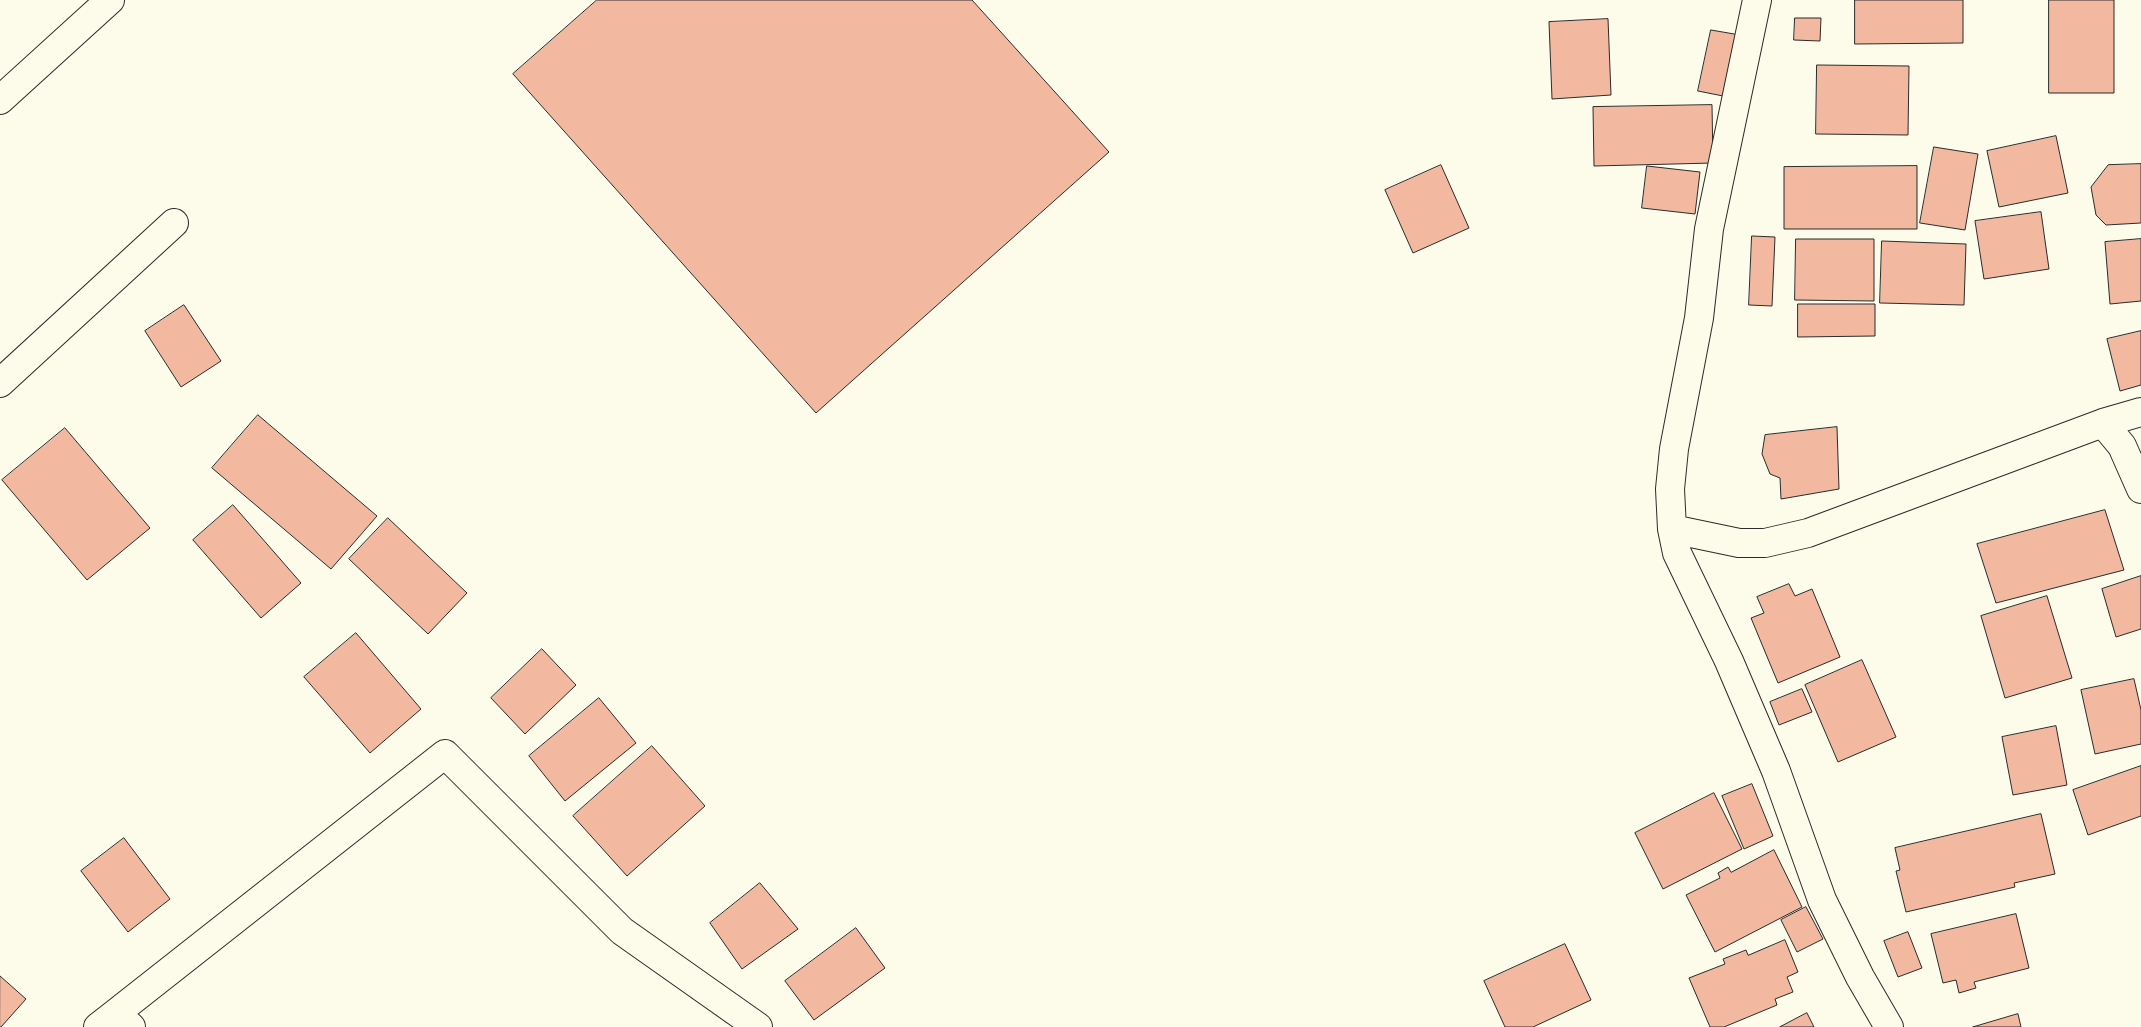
<!DOCTYPE html>
<style>
body{margin:0}
canvas{display:block;background:#fdfbea}
</style>
<canvas width="2141" height="1027"></canvas>
<script>
const ctx = document.querySelector('canvas').getContext('2d');
ctx.lineJoin = 'round';
function fill(path, color) { ctx.fillStyle = color; ctx.fill(path, 'evenodd'); }
function trace(path, color, width, dash) { ctx.strokeStyle = color; ctx.lineWidth = width; ctx.lineCap = dash ? 'butt' : 'round'; ctx.setLineDash(dash || []); ctx.stroke(path); }
const building = new Path2D(`
 M597,0H972L1109,152L816,413L513,74Z
 M1855,0H1963V43L1855,44Z
 M2049,0H2114V93H2049Z
 M1795,18H1821L1820,41L1794,40Z
 M1608,19L1611,95L1552,99L1549,22Z
 M1711,30L1740,35L1728,97L1698,91Z
 M1817,65L1909,66L1908,135L1816,134Z
 M1712,105L1713,163L1594,166L1593,107Z
 M2056,136L2068,193L1999,207L1987,151Z
 M1934,147L1978,154L1965,230L1920,223Z
 M2141,164V223L2106,225L2096,215L2091,187L2108,165Z
 M1441,165L1469,228L1413,253L1385,190Z
 M1647,166L1700,172L1695,214L1642,208Z
 M1917,166V229H1784V167Z
 M2041,212L2049,269L1984,279L1975,221Z
 M1752,236L1775,237L1772,306L1749,305Z
 M1796,239H1874V301L1795,300Z
 M2141,239V301L2110,304L2105,242Z
 M1882,241L1966,244L1964,305L1880,303Z
 M1798,304H1875V336L1798,337Z
 M184,305L221,361L181,387L145,331Z
 M2141,331V385L2120,391L2107,339Z
 M258,415L377,516L331,569L212,468Z
 M1837,427L1839,489L1781,499L1780,478L1770,474L1762,454L1765,435Z
 M65,428L150,528L87,580L2,480Z
 M233,505L301,583L261,618L193,540Z
 M2105,510L2124,570L1996,603L1977,544Z
 M388,518L467,593L428,634L349,559Z
 M2141,576V629L2116,637L2102,589Z
 M1789,584L1795,596L1812,589L1840,657L1778,683L1751,618L1764,613L1757,597Z
 M2047,596L2072,678L2005,698L1981,616Z
 M356,633L421,709L370,753L304,677Z
 M542,649L576,685L525,734L491,698Z
 M1862,660L1896,737L1838,762L1805,685Z
 M2134,679L2141,710V744L2095,754L2081,690Z
 M1802,689L1812,712L1779,725L1770,702Z
 M599,698L636,743L565,801L529,756Z
 M2056,726L2067,785L2013,795L2002,737Z
 M652,746L705,806L627,876L573,816Z
 M2141,766V816L2088,835L2073,790Z
 M1752,784L1773,836L1744,849L1722,796Z
 M1714,793L1742,849L1663,889L1635,833Z
 M2041,814L2055,874L2014,883L2015,887L1906,912L1896,871L1900,870L1895,848Z
 M124,838L170,899L128,932L81,871Z
 M1774,850L1802,907L1715,952L1686,895L1720,878L1718,873L1728,867L1731,872Z
 M760,883L798,929L742,969L710,923Z
 M1806,907L1823,939L1797,952L1781,920Z
 M2016,914L2029,968L1974,982L1976,988L1959,993L1956,980L1943,983L1931,934Z
 M856,928L885,968L814,1020L785,981Z
 M1908,932L1922,968L1898,977L1884,941Z
 M1785,940L1798,972L1787,977L1793,992L1775,999L1777,1005L1724,1027H1710L1689,978L1725,964L1723,959L1746,950L1748,955Z
 M1565,944L1591,1000L1533,1027H1505L1484,981Z
 M0,976L26,999L1,1027H0Z
 M1807,1013L1814,1027H1780Z
 M2018,1014L2021,1027H1973Z`);
const street = new Path2D(`
 M1757,0L1709,229L1699,318L1674,449L1670,489L1672,529L1677,553L1729,661L1776,771L1822,900L1860,977L1889,1027
 M0,383L174,223
 M2103,423L2122,446L2141,489
 M1672,529L1739,543H1765L1808,533L2103,423L2141,412
 M116,1013L445,754L622,931L758,1027
 M98,1027L116,1013L131,1027`);
const highway = new Path2D(`
 M0,100L110,0`);
fill(building, '#f2b8a0');
trace(building, '#2b2b2b', 1);
trace(street, '#2b2b2b', 30);
trace(highway, '#2b2b2b', 30);
trace(street, '#fdfbea', 28);
trace(highway, '#fdfbea', 28);
</script>
